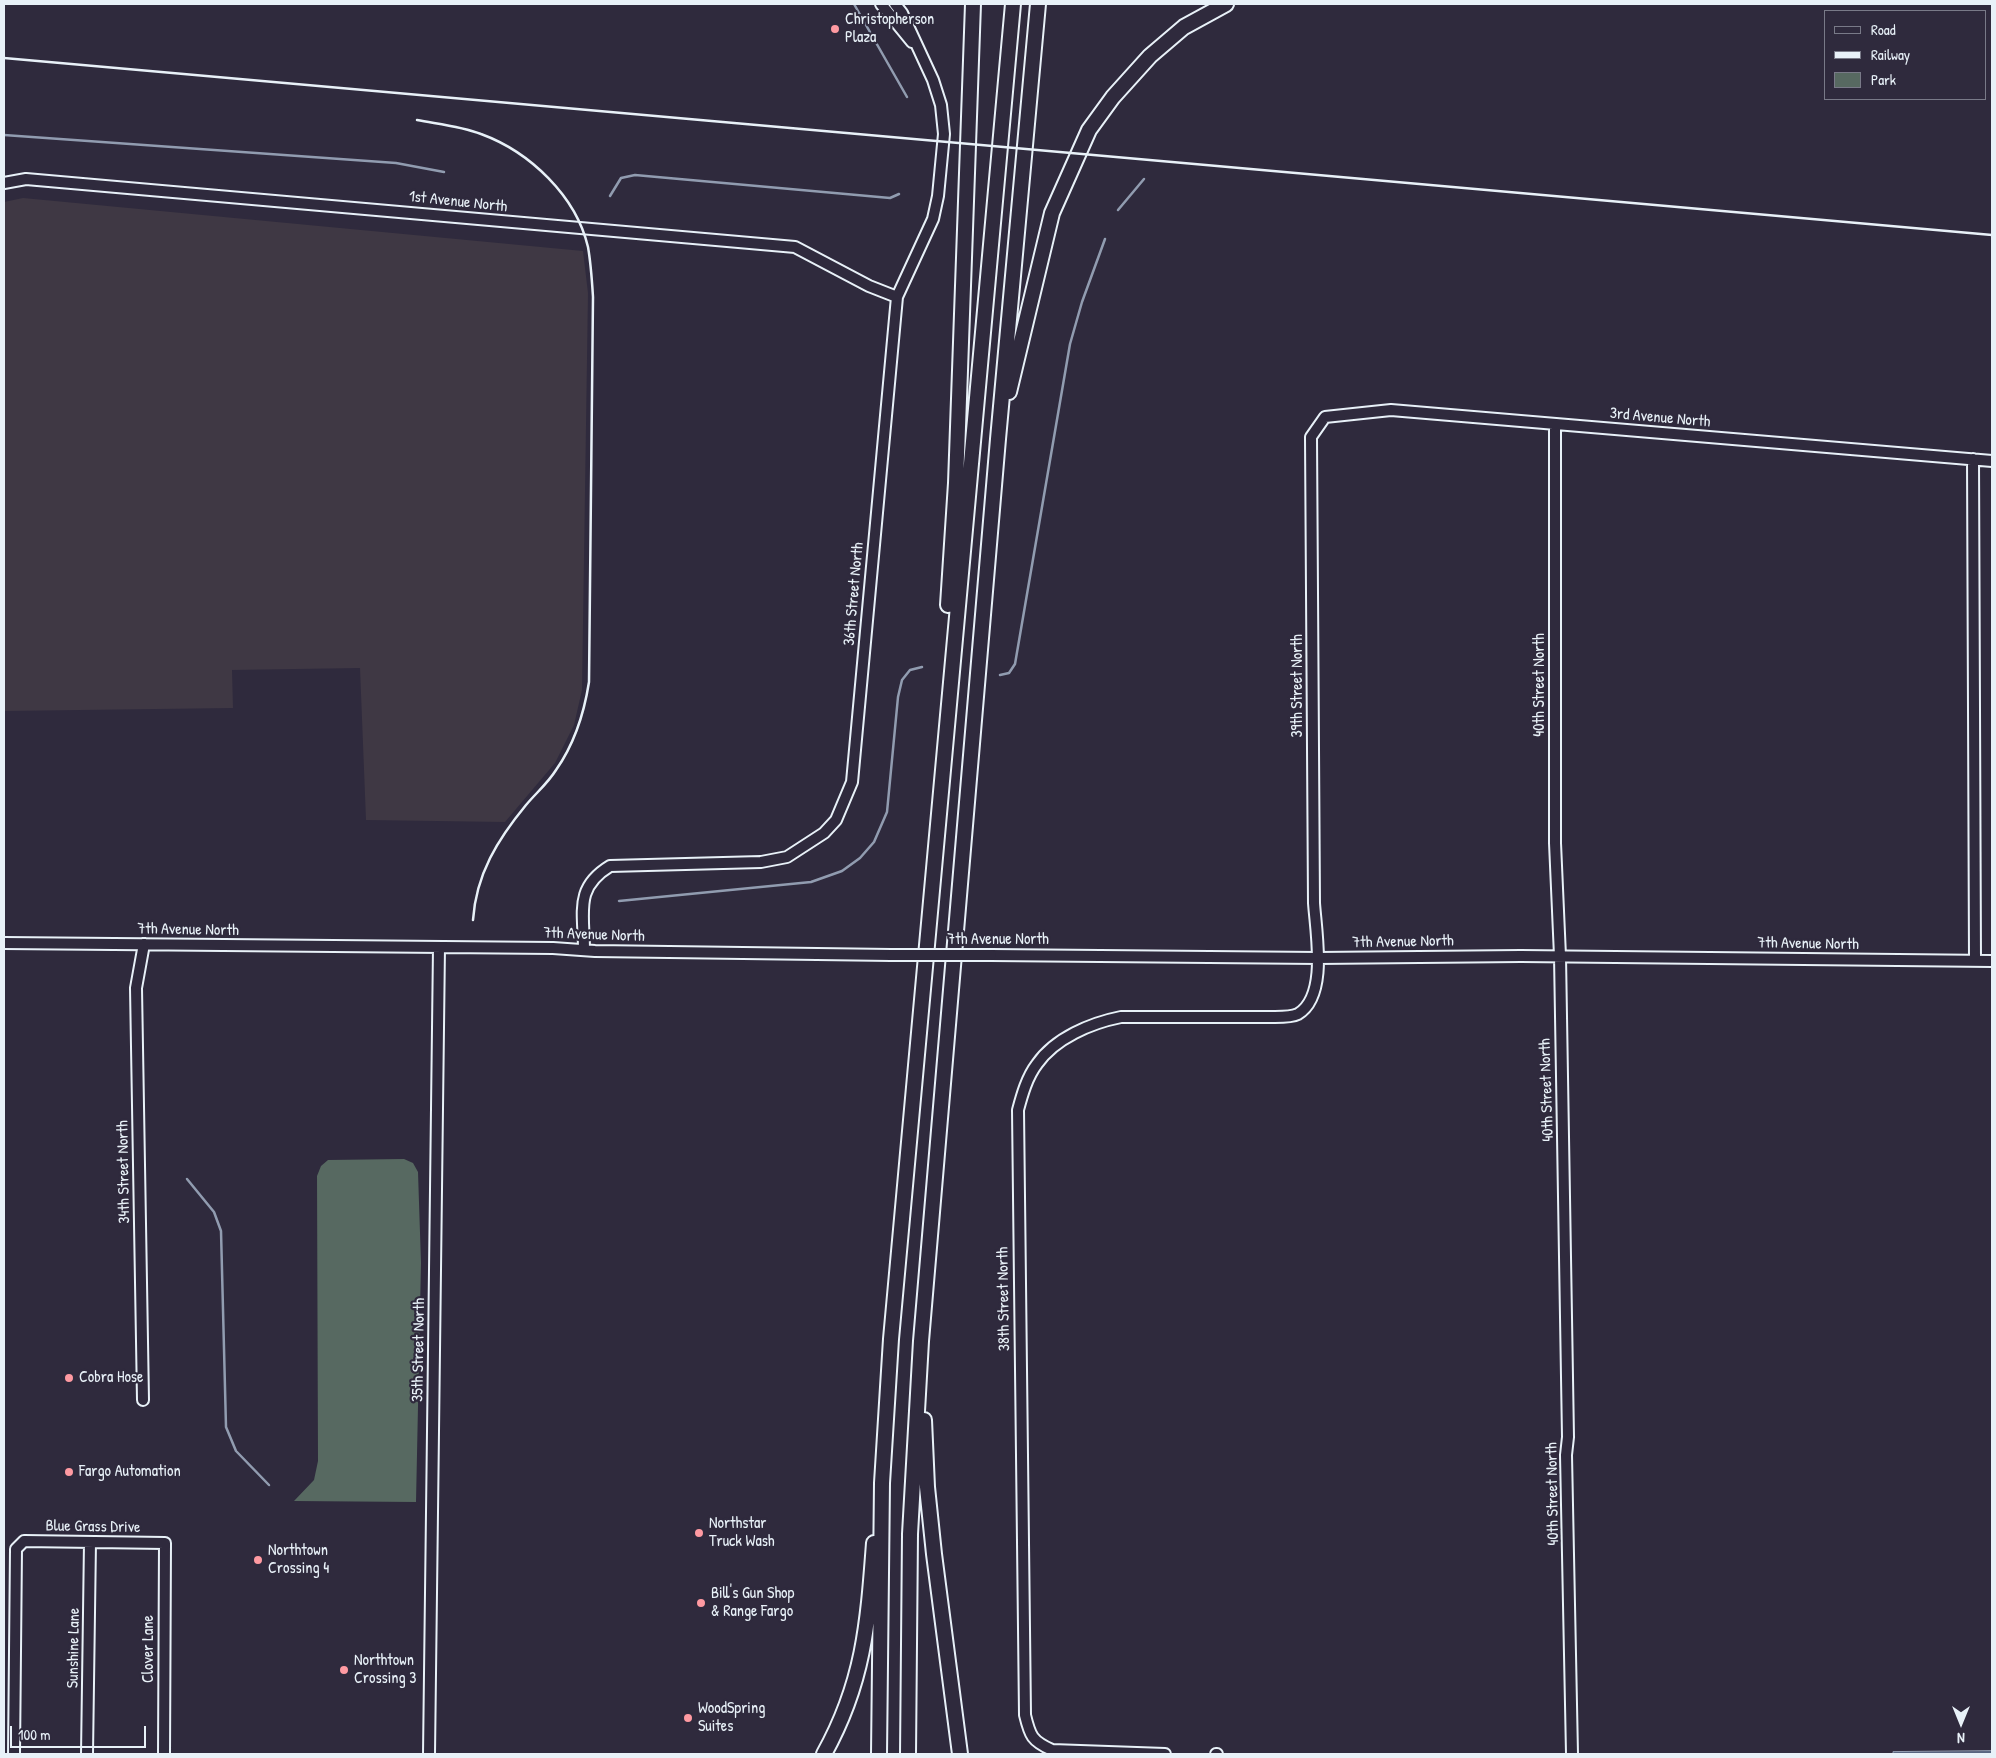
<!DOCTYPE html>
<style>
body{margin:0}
#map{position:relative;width:1996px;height:1758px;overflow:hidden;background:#2f2a3d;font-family:"Patrick Hand",sans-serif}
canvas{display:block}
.frame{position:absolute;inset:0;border:5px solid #e8f1f8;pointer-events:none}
.legend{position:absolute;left:1824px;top:10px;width:162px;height:90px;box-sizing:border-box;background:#2f2a3d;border:1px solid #797a88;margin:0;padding:6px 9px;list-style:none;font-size:15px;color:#e8f1f8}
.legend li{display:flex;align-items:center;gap:10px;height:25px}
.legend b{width:25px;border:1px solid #797a88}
.north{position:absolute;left:1936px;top:1698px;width:50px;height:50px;-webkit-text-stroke:4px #2f2a3d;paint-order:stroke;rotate:180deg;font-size:14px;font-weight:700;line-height:20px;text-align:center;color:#e8f1f8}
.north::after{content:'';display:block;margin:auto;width:18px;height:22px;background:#e8f1f8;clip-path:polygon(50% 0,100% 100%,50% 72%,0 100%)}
.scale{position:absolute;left:10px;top:1726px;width:136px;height:22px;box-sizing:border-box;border:2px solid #e8f1f8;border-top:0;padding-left:6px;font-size:15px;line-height:18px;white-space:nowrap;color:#e8f1f8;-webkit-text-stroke:4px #2f2a3d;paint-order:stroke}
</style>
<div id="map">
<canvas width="1996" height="1758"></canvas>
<div class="frame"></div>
<ul class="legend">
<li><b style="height:6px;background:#2f2a3d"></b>Road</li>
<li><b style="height:6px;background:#e8f1f8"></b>Railway</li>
<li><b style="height:14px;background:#576961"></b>Park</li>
</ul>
<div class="north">N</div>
<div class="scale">100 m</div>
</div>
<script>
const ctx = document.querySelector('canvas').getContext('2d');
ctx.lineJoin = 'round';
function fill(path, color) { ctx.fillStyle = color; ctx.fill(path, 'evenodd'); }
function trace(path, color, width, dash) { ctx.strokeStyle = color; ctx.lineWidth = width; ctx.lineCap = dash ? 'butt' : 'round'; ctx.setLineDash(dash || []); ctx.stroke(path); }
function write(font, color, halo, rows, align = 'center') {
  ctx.font = font + ' "Patrick Hand",sans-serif'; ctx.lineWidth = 4.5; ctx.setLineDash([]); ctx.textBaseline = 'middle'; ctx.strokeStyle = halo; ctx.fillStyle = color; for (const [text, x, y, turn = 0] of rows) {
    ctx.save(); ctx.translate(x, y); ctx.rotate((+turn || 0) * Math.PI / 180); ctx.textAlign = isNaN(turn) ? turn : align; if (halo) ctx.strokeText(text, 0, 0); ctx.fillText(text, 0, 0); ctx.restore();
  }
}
const built = new Path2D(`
 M23,198L583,251L588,293L582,690L574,725L555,763L505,822L366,820L360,668L232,670L233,708L4,711V202Z`);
const green = new Path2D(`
 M404,1159L413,1163L418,1172L421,1263L416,1502L294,1501L314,1480L318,1461L317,1176L321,1166L328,1160Z`);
const water = new Path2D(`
 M1992,1751V1754H1893V1752Z`);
const stream = new Path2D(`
 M854,4L907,97
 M4,135L396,163L444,172
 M610,196L621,178L635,175L890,198L899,194
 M1118,210L1144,179
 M1000,675L1009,673L1015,664L1070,344L1082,302L1105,239
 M619,901L811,882L842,871L860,858L874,842L887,812L898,697L902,680L910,670L922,667
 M187,1179L214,1212L221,1231L226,1427L236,1451L269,1485`);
const minor = new Path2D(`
 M881,4L912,42
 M4,183L26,179L795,247L869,286L897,297
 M1555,425V843L1560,956L1568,1437L1566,1455L1572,1754
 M1973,459L1975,961
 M4,943L553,948L595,951L891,955
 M584,950C584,912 574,888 610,866L761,862L787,857L824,833L836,820L852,782L897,297L933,219L938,196L944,134L941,105L933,80L902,13L895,4
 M991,955L1318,958L1521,956L1992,961
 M143,1400L136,988L144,944
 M14,1754L16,1549L24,1541L165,1543L164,1754
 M87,1754L90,1542
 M429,1754L439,947
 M1165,1754L1052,1750C1032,1741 1030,1736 1025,1715L1018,1110C1022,1095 1027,1077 1037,1064C1055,1038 1091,1023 1121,1017H1275C1281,1017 1292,1017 1298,1014C1328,996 1316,933 1314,903L1311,437L1325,417L1391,410L1992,461
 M1216,1754H1217`);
const highway = new Path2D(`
 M1009,392L1052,213L1089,130L1113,97L1150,56L1184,27L1226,4
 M948,605L956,483L973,4
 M924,1420L927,1487L934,1554L960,1754
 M824,1754C864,1682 868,1623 874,1543
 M879,1754L882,1483L891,1339L1013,4
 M908,1754L910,1534L921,1341L998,439L1038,4`);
const rail = new Path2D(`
 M4,58L1992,235
 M417,120C438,124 461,126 481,134C530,152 576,196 588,247C591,264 592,281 593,297L589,682C584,714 575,743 556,770C548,783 536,793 526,805C498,839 476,874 473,920`);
const minorBridge = new Path2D(`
 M891,955H991`);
const markers = [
 [835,29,5,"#ff9aa2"],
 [69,1378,5,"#ff9aa2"],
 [69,1472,5,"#ff9aa2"],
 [699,1533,5,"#ff9aa2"],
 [258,1560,5,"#ff9aa2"],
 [701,1603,5,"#ff9aa2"],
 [344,1670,5,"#ff9aa2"],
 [688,1718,5,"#ff9aa2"]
];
const poiNames = [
 ["Christopherson",845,20],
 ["Plaza",845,38],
 ["Cobra Hose",79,1378],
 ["Fargo Automation",79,1472],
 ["Northstar",709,1524],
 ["Truck Wash",709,1542],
 ["Northtown",268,1551],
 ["Crossing 4",268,1569],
 ["Bill's Gun Shop",711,1594],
 ["& Range Fargo",711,1612],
 ["Northtown",354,1661],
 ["Crossing 3",354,1679],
 ["WoodSpring",698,1709],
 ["Suites",698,1727]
];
const streetNames = [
 ["1st Avenue North",458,202,6],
 ["3rd Avenue North",1660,418,5],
 ["36th Street North",854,594,-85],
 ["40th Street North",1540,685,-90],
 ["39th Street North",1298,686,-90],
 ["7th Avenue North",188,930,1],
 ["7th Avenue North",594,935,2],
 ["7th Avenue North",998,940],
 ["7th Avenue North",1403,942,-1],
 ["7th Avenue North",1808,944,1],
 ["40th Street North",1547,1090,-92],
 ["34th Street North",124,1172,-91],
 ["38th Street North",1004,1299,-91],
 ["35th Street North",419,1350,-89],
 ["40th Street North",1553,1494,-91],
 ["Blue Grass Drive",93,1527,1],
 ["Sunshine Lane",74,1648,-89],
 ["Clover Lane",149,1649,-90]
];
fill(built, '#3f3844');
fill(green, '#576961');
fill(water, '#576480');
trace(water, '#919cb0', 1);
trace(stream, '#919cb0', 2.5);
trace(minor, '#e8f1f8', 14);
trace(highway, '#e8f1f8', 18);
trace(minor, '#2f2a3d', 10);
trace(highway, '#2f2a3d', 14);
trace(rail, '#e8f1f8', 2.5);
trace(minorBridge, '#e8f1f8', 14, []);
trace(minorBridge, '#2f2a3d', 10);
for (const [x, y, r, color] of markers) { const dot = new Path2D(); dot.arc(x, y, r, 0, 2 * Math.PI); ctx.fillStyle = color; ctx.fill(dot); trace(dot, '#2f2a3d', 2); }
write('16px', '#e8f1f8', '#2f2a3d', poiNames, 'left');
write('16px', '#e8f1f8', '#2f2a3d', streetNames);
</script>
